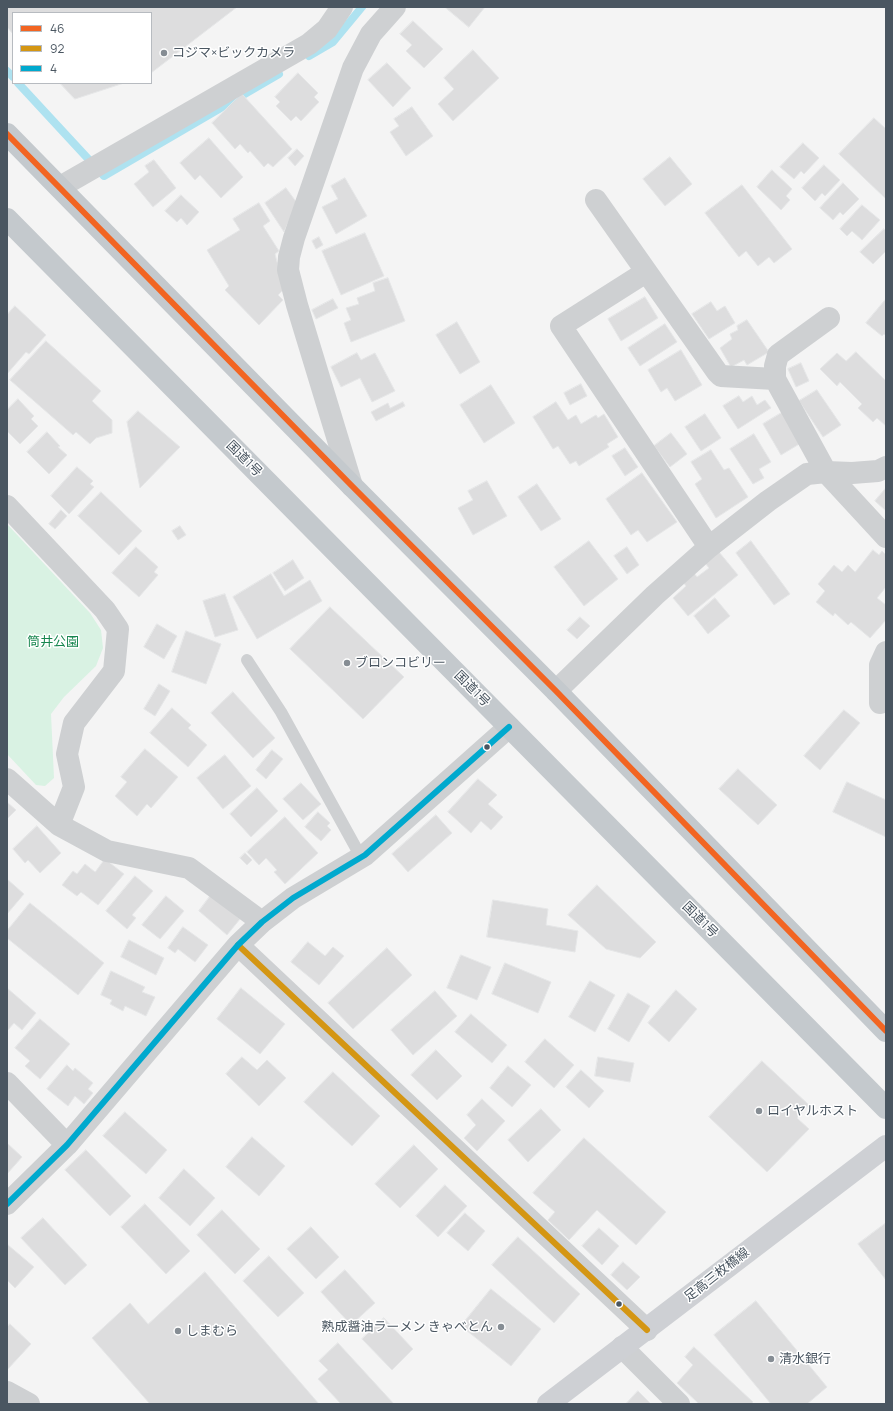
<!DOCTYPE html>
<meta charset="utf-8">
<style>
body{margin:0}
#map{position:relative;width:893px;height:1411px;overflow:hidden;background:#f4f4f4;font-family:Manrope,sans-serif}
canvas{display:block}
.frame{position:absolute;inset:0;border:8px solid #4a5661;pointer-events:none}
.legend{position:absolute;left:12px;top:12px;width:140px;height:72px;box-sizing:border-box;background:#fff;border:1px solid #b7bbc0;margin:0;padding:5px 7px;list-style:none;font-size:12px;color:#4a5661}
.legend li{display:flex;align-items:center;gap:8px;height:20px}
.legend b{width:20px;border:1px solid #b7bbc0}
</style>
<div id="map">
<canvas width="893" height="1411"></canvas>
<div class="frame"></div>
<ul class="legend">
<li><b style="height:5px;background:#f26522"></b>46</li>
<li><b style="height:5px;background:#d49613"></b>92</li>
<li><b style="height:5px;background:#00a9ce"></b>4</li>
</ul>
</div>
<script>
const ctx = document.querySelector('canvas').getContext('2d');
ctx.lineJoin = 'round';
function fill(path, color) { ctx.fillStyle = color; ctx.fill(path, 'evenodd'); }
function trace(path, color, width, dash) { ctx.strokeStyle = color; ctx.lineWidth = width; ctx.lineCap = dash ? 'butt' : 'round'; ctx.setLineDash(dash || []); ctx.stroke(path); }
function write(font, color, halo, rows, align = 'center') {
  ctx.font = font + ' Manrope,"Noto Sans JP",sans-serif'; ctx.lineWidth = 3; ctx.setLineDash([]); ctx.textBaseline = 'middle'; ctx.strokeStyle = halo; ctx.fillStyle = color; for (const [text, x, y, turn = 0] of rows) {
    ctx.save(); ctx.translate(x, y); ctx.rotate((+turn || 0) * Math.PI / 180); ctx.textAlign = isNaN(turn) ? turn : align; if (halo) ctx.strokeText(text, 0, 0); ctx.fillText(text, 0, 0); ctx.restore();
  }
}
const green = new Path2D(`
 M7,524L90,613L101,630L103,648L96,666L64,697L51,714L54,778L45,786L36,785L7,754Z`);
const stream = new Path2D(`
 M309,56L333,42L362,7
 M7,71L13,77
 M18,83L104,176L279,74`);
const building = new Path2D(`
 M7,7H237L151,73V13H13V34L7,27Z
 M445,7H485L469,27Z
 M413,21L443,49L424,68L406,51L412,45L400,34Z
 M473,50L499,78L453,121L438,104L454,89L444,78Z
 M387,63L411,88L393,107L368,80Z
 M298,73L318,93L314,97L319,102L301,121L296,116L291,121L276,106L280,102L275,97Z
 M60,83H124L75,99Z
 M242,94L292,149L273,167L268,163L264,167L250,151L248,153L240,144L235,149L212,123Z
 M412,107L433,136L406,156L390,132L399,126L394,119Z
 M874,118L886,129V199L839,154Z
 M209,138L243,177L221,198L200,175L195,180L180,163Z
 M803,143L819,158L804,174L801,171L794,179L780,167Z
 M297,149L304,156L295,166L288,158Z
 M670,157L692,184L665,206L643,179Z
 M154,160L176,188L153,207L134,184L149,172L145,166Z
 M824,165L840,180L825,196L822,193L815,201L802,188Z
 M772,170L792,189L786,196L790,200L781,210L757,187Z
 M345,178L367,216L336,234L322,207L338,199L331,186Z
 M843,183L859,199L843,215L840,212L833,220L820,208Z
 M742,185L792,249L774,263L769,257L758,266L746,251L739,257L705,213Z
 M286,188L297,203L284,232L265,203Z
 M181,195L199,212L187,225L181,218L177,222L165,211Z
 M259,203L270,221L263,226L279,251L275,254L284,289L278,295L283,300L259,325L225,290L229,286L207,250L240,230L233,219Z
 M862,205L880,220L862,240L852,231L847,236L840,229Z
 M884,229L886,231V251L873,264L860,252Z
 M365,233L384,276L341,295L322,251Z
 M319,237L323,245L316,249L312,241Z
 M388,278L405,321L351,342L344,323L351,320L346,308L359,304L357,298L375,291L373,283Z
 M645,297L658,318L621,341L608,319Z
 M333,299L338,308L316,319L312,310Z
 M886,299V336L884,334L882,336L866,323Z
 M711,302L717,311L725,306L735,323L709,339L692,314Z
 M15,306L46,335L29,354L26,352L7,374V315Z
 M747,320L769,352L747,365L744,360L731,367L720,348L732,339L730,334L738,330L737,326Z
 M457,322L480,362L460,374L436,335Z
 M665,324L677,342L640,366L628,348Z
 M46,341L101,391L92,401L112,420V433L96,438L90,444L76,432L73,435L10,380Z
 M681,350L702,385L675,401L667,388L661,392L648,370Z
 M856,352L886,381V426L877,418L873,422L858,408L862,404L840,382L837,386L820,369L837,353L846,361Z
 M357,353L361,360L375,353L395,391L372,402L360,378L341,387L331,367Z
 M801,363L809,381L796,387L788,369Z
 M581,384L587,396L570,405L564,393Z
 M491,385L515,423L484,443L460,405Z
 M817,390L841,425L823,437L799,401Z
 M739,396L743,402L752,396L757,405L765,400L771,408L738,429L723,406Z
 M18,399L34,416L31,419L38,426L20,444L7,431V410Z
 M403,402L405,406L376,421L371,412L388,403L390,408Z
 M556,402L568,420L576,415L581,424L596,415L598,418L604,414L618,437L607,444L609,447L579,466L576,461L570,464L558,446L553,449L533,417Z
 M138,411L180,447L140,488L127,422Z
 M783,412L801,443L781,455L763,424Z
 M705,414L721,438L701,451L685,427Z
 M47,432L60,446L58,447L67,455L49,474L27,452Z
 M671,433L687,454L670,467L654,446Z
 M754,434L771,462L759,469L764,478L753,484L730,449Z
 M625,448L638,467L625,476L612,456Z
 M711,450L724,470L729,468L748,497L716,518L695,484L702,479L691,462Z
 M77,467L93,481L90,484L94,487L69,514L51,496Z
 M642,473L677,522L647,542L638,530L631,535L606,499Z
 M487,481L507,516L473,535L458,508L473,500L468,491Z
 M537,484L561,519L541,531L518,497Z
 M886,488V511L875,501Z
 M101,492L142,531L119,555L78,516Z
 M61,510L67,516L55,529L49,524Z
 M180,526L186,535L178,540L172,531Z
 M589,541L618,579L584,606L554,567Z
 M751,541L790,594L774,605L736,553Z
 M136,547L158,567L154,572L158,575L139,597L112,573Z
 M627,547L639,565L627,574L614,556Z
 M873,550L879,555L882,551L886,555V587L877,598L886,605V620L870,638L851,622L848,625L835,613L833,616L816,602L825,591L818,584L834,565L842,572L848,565L855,572Z
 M719,552L738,575L688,616L673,598L686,586L683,582L694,573L697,577L709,568L705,563Z
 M293,560L304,578L285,591L273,573Z
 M271,574L284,596L310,580L322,601L257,639L233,597Z
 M225,594L238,630L215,637L203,601Z
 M715,598L730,616L708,634L694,616Z
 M330,607L404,677L363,719L290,649Z
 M580,617L590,626L577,639L567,630Z
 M157,624L177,636L164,659L144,647Z
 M186,631L221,644L206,684L172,672Z
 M159,684L170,691L155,716L144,709Z
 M233,692L275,738L253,758L211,713Z
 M172,708L191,725L188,728L207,745L188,767L150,733Z
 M844,710L860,723L820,770L804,756Z
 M145,749L178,777L151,808L147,804L137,816L115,796L127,782L121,777Z
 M272,750L283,759L266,779L256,770Z
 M225,755L251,786L223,809L197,778Z
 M738,769L777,805L758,825L719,789Z
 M478,779L497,795L488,804L503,817L491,830L481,821L471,833L448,812Z
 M847,782L886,800V837L833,812Z
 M301,783L321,804L303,820L283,799Z
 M257,788L278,811L251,837L230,814Z
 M7,802L16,810L7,819Z
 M318,812L330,823L327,826L331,830L321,841L305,827Z
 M436,815L452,833L408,872L392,854Z
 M285,817L318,853L285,884L274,872L277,870L266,858L259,865L247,852Z
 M37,826L61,853L40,873L28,860L25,863L13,849Z
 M245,853L252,860L247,865L240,858Z
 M105,859L124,874L98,905L81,892L77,896L62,885L73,871L77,874L85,864L95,872Z
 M135,876L153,891L132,915L136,918L127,929L106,911Z
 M7,879L24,894L7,914Z
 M597,885L656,942L640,958L606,949L568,915Z
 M211,895L240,919L227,935L199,911Z
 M166,896L184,911L160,939L142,925Z
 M493,900L548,909L546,925L578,931L575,952L487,937Z
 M30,903L104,963L78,995L7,938V931Z
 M183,927L208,945L195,962L178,949L175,953L168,948Z
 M129,940L164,958L156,975L121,957Z
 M308,942L325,956L333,947L344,956L319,985L291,962Z
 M387,948L412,975L353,1029L328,1003Z
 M461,955L491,967L477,1000L447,988Z
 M505,963L551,982L538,1013L492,994Z
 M111,971L145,987L142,992L155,997L146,1016L125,1006L123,1011L110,1004L112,1000L101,995Z
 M590,981L615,995L595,1032L569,1017Z
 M7,988L36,1013L22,1030L14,1023L8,1030L7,1029Z
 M241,988L285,1024L260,1054L217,1019Z
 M676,990L697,1009L669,1042L648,1023Z
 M435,991L457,1016L413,1055L391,1030Z
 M628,993L650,1006L629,1042L608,1029Z
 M471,1014L507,1045L492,1063L455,1032Z
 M40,1019L70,1044L40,1079L25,1066L30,1061L15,1048Z
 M545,1039L574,1065L554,1088L525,1062Z
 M436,1050L462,1076L437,1100L411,1075Z
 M242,1057L257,1070L267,1060L286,1078L259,1106L226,1074Z
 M598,1057L634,1063L630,1082L595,1076Z
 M762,1061L809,1105L797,1118L809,1129L767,1172L709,1117Z
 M67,1065L73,1071L75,1068L93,1083L88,1089L93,1093L84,1104L75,1096L68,1106L47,1089Z
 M508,1066L531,1085L512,1107L490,1088Z
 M581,1070L604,1091L589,1108L566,1087Z
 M333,1072L380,1116L352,1146L304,1102Z
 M482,1099L505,1121L477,1151L464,1138L476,1125L467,1115Z
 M541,1109L561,1130L528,1162L508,1140Z
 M125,1112L167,1150L146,1174L103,1136Z
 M252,1137L285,1166L259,1196L226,1167Z
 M584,1138L666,1212L636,1245L597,1210L569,1240L548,1220L555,1212L533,1193Z
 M7,1143L22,1157L7,1174Z
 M414,1145L438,1169L400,1208L375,1184Z
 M86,1150L131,1196L110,1216L65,1170Z
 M184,1169L215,1198L190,1226L159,1198Z
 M445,1185L467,1206L438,1237L416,1216Z
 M145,1204L190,1251L166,1274L121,1227Z
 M222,1210L260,1249L235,1274L197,1235Z
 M465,1213L485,1231L468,1251L447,1233Z
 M43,1218L87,1265L65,1285L21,1238Z
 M886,1223V1280L858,1244Z
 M311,1227L339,1257L316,1279L287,1249Z
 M599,1228L619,1246L602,1265L582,1246Z
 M518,1237L580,1294L554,1323L492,1265Z
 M8,1245L34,1267L15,1288L7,1280V1246Z
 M269,1256L304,1293L278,1317L243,1281Z
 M623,1262L640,1277L627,1290L611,1275Z
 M345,1270L375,1303L351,1325L321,1292Z
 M205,1272L319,1404H150L92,1338L130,1303L148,1324Z
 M491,1289L541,1329L511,1366L461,1326Z
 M756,1301L827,1387L807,1404H771L714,1335Z
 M384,1318L413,1349L392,1370L362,1339Z
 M10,1324L31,1344L7,1370V1327Z
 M338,1343L394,1404H341L318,1379L328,1370L319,1361Z
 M694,1347L753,1402L751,1404H699L677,1383L693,1365L685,1357Z
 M638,1391L651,1404H626Z`);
const service = new Path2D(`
 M247,660L281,712L361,857`);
const minor = new Path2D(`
 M60,187L309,44L327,29L342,7
 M596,200L717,372L721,376L775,379
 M646,272L561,326L709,547
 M829,318L778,355L775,366V379L826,472L886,537
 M352,486L297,305L288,270L289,257L294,238L353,68L371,34L395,7
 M7,506L105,610L118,629L114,671L74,723L67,754L74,787L59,825
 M556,691L655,595L709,547L768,501L807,474L826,472L852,473L878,471L886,467
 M880,703V665L886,652
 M7,779L59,825L107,851L189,868L262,922
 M238,945L647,1330
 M7,1083L67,1145
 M7,1204L67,1145L238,945L262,922L293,898L365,855L509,727
 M622,1347L679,1404
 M7,1392L29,1404`);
const secondary = new Path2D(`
 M548,1404L886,1146`);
const trunk = new Path2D(`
 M7,134L352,486L556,691L886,1031
 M7,219L886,1108`);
const bus1 = new Path2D(`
 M7,134L352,486L556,691L886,1031`);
const bus2 = new Path2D(`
 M238,945L647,1330`);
const bus3 = new Path2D(`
 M7,1204L67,1145L238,945L262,922L293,898L365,855L509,727`);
const markers = [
 [164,53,4,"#868d94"],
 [347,663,4,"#868d94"],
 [487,747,3.5,"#4a5661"],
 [759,1111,4,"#868d94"],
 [619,1304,3.5,"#4a5661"],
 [501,1327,4,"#868d94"],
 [178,1331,4,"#868d94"],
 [771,1359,4,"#868d94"]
];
const poiNames = [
 ["コジマ×ビックカメラ",172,53],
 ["ブロンコビリー",355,663],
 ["ロイヤルホスト",767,1111],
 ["熟成醤油ラーメン きゃべとん",493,1327,"right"],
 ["しまむら",186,1331],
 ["清水銀行",779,1359]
];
const streetNames = [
 ["国道1号",244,459,45],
 ["国道1号",472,689,45],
 ["国道1号",700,920,45],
 ["足高三枚橋線",717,1275,-38]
];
const parkNames = [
 ["筒井公園",53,642]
];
fill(green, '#d9f2e3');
trace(stream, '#aee2f0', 8);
fill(building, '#ddddde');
trace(building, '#e5e6e7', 1);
trace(service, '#ced0d2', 12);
trace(minor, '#ced0d2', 22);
trace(secondary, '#ced0d4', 22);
trace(trunk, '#c4c9cd', 22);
trace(bus1, '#f26522', 6);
trace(bus2, '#d49613', 6);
trace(bus3, '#00a9ce', 6);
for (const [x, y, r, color] of markers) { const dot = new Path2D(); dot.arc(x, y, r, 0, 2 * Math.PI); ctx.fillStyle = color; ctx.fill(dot); trace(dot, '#fff', 1.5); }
write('13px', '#4a5661', '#fff', poiNames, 'left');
write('13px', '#4a5661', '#fff', streetNames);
write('13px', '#17864f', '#fff', parkNames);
</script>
